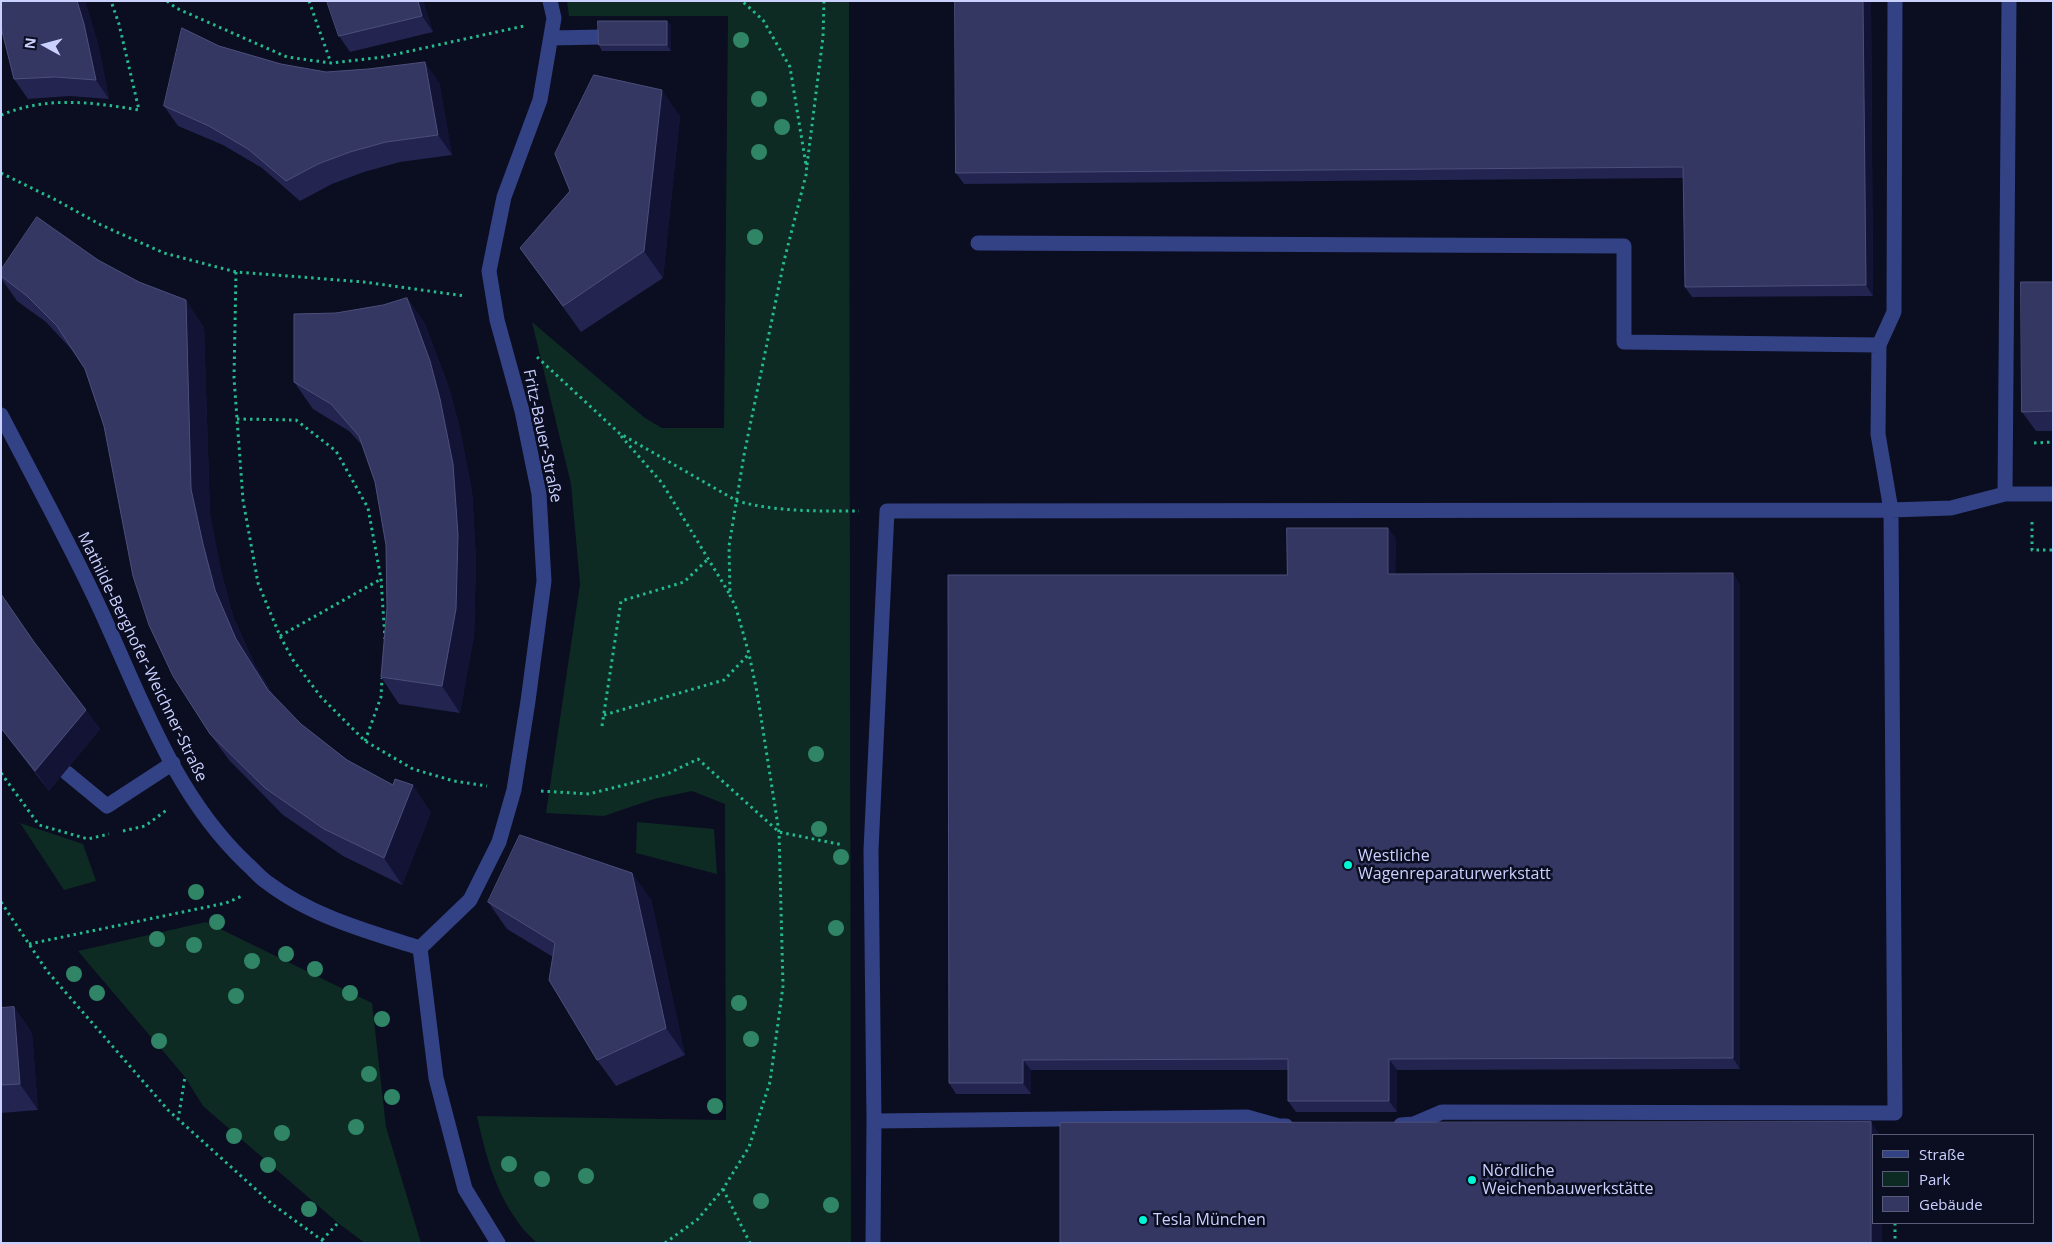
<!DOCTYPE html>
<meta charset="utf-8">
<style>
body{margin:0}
#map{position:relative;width:2054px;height:1244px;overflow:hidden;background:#0b0d21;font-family:"Open Sans",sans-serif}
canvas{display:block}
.frame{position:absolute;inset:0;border:2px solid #cbd1ff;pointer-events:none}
.legend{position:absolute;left:1872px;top:1134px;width:162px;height:90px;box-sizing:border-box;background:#0b0d21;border:1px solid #585b7a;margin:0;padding:6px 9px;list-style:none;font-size:15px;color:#cbd1ff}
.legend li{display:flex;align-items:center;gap:10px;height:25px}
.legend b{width:25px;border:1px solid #585b7a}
.north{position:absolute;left:20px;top:20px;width:50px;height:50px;-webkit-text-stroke:4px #0b0d21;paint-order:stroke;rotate:277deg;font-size:14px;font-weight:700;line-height:20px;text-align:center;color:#cbd1ff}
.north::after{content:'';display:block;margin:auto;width:18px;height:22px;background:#cbd1ff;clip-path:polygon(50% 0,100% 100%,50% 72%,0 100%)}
</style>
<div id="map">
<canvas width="2054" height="1244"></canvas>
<div class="frame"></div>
<ul class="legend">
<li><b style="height:6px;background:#334284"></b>Straße</li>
<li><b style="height:14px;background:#0e2b23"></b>Park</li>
<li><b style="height:14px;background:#353763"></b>Gebäude</li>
</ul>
<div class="north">N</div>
</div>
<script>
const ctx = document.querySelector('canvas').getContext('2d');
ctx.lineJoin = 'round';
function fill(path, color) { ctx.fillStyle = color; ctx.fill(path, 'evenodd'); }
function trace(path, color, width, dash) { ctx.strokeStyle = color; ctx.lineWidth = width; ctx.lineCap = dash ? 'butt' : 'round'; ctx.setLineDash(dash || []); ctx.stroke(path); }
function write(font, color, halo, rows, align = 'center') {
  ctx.font = font + ' "Open Sans",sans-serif'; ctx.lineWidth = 5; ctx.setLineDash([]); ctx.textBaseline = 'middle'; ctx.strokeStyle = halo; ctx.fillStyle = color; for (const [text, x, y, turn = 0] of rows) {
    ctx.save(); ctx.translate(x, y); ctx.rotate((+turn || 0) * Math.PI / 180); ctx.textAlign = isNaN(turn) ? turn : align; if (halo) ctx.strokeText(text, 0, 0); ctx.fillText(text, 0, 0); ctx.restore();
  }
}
const green = new Path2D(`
 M567,1H849L851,1243H537C530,1236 523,1230 518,1222C495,1191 485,1153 477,1116L726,1120L725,804L692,791L654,799L604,816L546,813L580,584L571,484L532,322L645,418L662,428H724L728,16H569Z
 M637,822L714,829L717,874L636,853Z
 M20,823L83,844L96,881L64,890Z
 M206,922L372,1003L386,1127L421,1243H365L338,1223L203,1106L185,1077L78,951Z`);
const path = new Path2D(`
 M167,1L176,8L287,57L331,63L383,57L524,26
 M309,1L331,63
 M1,115C48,96 91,102 139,110L119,24L111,1
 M807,165L823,37L824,1
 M1,173L56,200L101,225L164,253L236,272L364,282L465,296
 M236,272L234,378L243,500L258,583L280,636L293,660L321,697L365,741L413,769L454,781L487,786
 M537,357L619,433L737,501C777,512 818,511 859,511
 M237,419L296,420L336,451L368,508L381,579L385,639
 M621,436L662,483L729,593
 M2034,443L2053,442
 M2032,522V550H2053
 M280,636L381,579
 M604,715L724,680L749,654
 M602,726L621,601L684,582L709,558
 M365,741L381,697L382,678
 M1,773L39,825L88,839L109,834
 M541,791L589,794L667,774L698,759L779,832L843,845
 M123,831L145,826L168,809
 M1,902L47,971L168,1110L272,1204L326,1243
 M29,944L226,903L242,896
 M178,1120L185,1077
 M723,1189L750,1243
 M1895,1223V1243
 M322,1240L338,1223
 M665,1243L698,1219L723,1189L749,1147L770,1082L783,986L779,832L757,692L749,654L736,608L730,595L729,546L744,455L784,261L807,171L790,67L763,20L742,1`);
const minor = new Path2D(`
 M551,38L602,37
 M978,243L1624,246V342L1879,345
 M1,415C32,475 65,535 94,596C138,688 170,791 246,863C253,869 260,878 268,883C311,916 369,932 420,948
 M2005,494L2009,1
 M67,773L107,806L173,763
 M420,948L470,900L499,842L514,790L528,701L544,581L539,494L522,411L497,320L489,271L504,197L540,100L554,18L550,1
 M420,948L436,1078L465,1189L498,1243
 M1401,1125L1414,1124L1442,1112L1895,1113L1891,510L1878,434L1879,345L1894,312L1895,1
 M1286,1126H1279L1247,1117L874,1121L871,850L887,511L1891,510L1951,508L2005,494H2053
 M873,1243L874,1121`);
const trees = [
 [741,40],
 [759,99],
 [782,127],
 [759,152],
 [755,237],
 [816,754],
 [819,829],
 [841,857],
 [196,892],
 [217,922],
 [836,928],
 [157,939],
 [194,945],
 [286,954],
 [252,961],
 [315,969],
 [74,974],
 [97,993],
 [350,993],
 [236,996],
 [739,1003],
 [382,1019],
 [751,1039],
 [159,1041],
 [369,1074],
 [392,1097],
 [715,1106],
 [356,1127],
 [282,1133],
 [234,1136],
 [509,1164],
 [268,1165],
 [586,1176],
 [542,1179],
 [761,1201],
 [831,1205],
 [309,1209]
];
const wall = new Path2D(`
 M1,1H85L98,44L109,99L69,96L28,99L14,79L4,35Z
 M423,1L433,32L350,52L339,36Z
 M955,1H1871L1873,296L1692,297L1685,287L1684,178L964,184L956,173Z
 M667,21L671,26V51H602L599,45Z
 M219,46L281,64L326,72L439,82L452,155L400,162L364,172L332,184L300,201L262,168L223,145L178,126L164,106Z
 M680,116L663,278L581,332L520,248Z
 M98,260L204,327L210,515L221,571L233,616L255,665L274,696L301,724L347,760L431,812L402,885L343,856L283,815L229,760L210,734L85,369L72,350L46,322L17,301L1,278V270Z
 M2053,282V431H2036L2022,412Z
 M407,298L425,324L449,388L459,425L472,491L476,561L474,635L460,713L399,704L381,677L387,608L386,545L375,482L362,445L349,431L313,409L294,382L336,313L383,305Z
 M1396,538L1395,574L1740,584V1069L1397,1070V1112H1296L1288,1101V1070H1031V1094H956L949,1083L1287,575Z
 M1,594L34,642L100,729L49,791L1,729Z
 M651,899L685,1055L616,1086L597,1060L553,957L507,929L488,902Z
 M14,1007L32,1033L38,1110L1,1113V1008Z`);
const shadedWall = new Path2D(`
 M77,1H85L98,44L109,99L96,80Z
 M418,1H423L433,32L422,16Z
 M1863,1H1871L1873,296L1866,285Z
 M667,21L671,26V51L667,45Z
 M425,62L439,82L452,155L438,135Z
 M662,90L680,116L663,278L644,251Z
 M407,298L425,324L449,388L459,425L472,491L476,561L474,635L460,713L442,686Z
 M186,300L204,327L210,515L221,571L233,616L255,665L286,716L268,690L236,639L215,590L203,544L191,489Z
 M1388,528L1396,538L1395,584L1388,574Z
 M1733,573L1740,584V1069L1733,1058Z
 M86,710L100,729L49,791L35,771Z
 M413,785L431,812L402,885L384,858Z
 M632,873L651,899L685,1055L666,1028Z
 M14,1007L32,1033L38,1110L20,1084Z
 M1389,1059L1397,1070V1112L1389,1101Z
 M1023,1060L1031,1070V1094L1023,1083Z
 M1871,1122L1880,1135H1873V1223H1882V1243H1871Z`);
const building = new Path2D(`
 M1,1H77L84,24L96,80L55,77L14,79L1,27Z
 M327,1H418L422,16L339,36Z
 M955,1H1863L1866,285L1685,287L1683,167L956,173Z
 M598,21H667V45H599Z
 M182,28L219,46L281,64L326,72L368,69L425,62L438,135L386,142L350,152L318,164L286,181L248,149L209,126L164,106Z
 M594,75L662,90L644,251L563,306L520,248L570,191L555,154Z
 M37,217L98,260L139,282L186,300L191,489L203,544L215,590L236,639L268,690L301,724L347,760L393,785L395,779L413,785L384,858L324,829L265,788L210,734L173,676L149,625L133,576L104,426L85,369L57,326L27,296L1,276V270Z
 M2021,282H2053V411L2022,412Z
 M407,298L430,361L440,399L453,464L458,535L456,609L442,686L381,677L387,608L386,545L375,482L359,436L331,404L294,382V314L336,313L383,305Z
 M1287,528H1388V574L1733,573V1058L1389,1059V1101H1288V1059L1023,1060V1083H949L948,575H1287Z
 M1,594L34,642L86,710L35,771L1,728Z
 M520,835L632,873L666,1028L597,1060L549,980L555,943L488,902Z
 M14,1007L20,1084L1,1085V1008Z
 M1871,1122V1243H1060V1123Z`);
const markers = [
 [1348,865,5,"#00f6d5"],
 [1472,1180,5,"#00f6d5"],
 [1143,1220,5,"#00f6d5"]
];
const streetNames = [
 ["Fritz-Bauer-Straße",542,436,78],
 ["Mathilde-Berghofer-Weichner-Straße",142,657,64]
];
const poiNames = [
 ["Westliche",1358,856],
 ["Wagenreparaturwerkstatt",1358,874],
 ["Nördliche",1482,1171],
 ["Weichenbauwerkstätte",1482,1189],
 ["Tesla München",1153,1220]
];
fill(green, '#0e2b23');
trace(path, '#24ba8e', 3, [2.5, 4]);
trace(minor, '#334284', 15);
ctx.fillStyle = '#308566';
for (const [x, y] of trees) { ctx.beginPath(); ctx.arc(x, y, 8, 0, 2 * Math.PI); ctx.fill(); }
fill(wall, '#232450');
fill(shadedWall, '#121335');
fill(building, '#353763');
trace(building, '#4c4f7b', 1);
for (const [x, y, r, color] of markers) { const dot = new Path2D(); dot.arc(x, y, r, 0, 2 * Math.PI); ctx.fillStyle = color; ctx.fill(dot); trace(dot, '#0b0d21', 2); }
write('16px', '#cbd1ff', '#0b0d21', streetNames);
write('16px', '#cbd1ff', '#0b0d21', poiNames, 'left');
</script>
